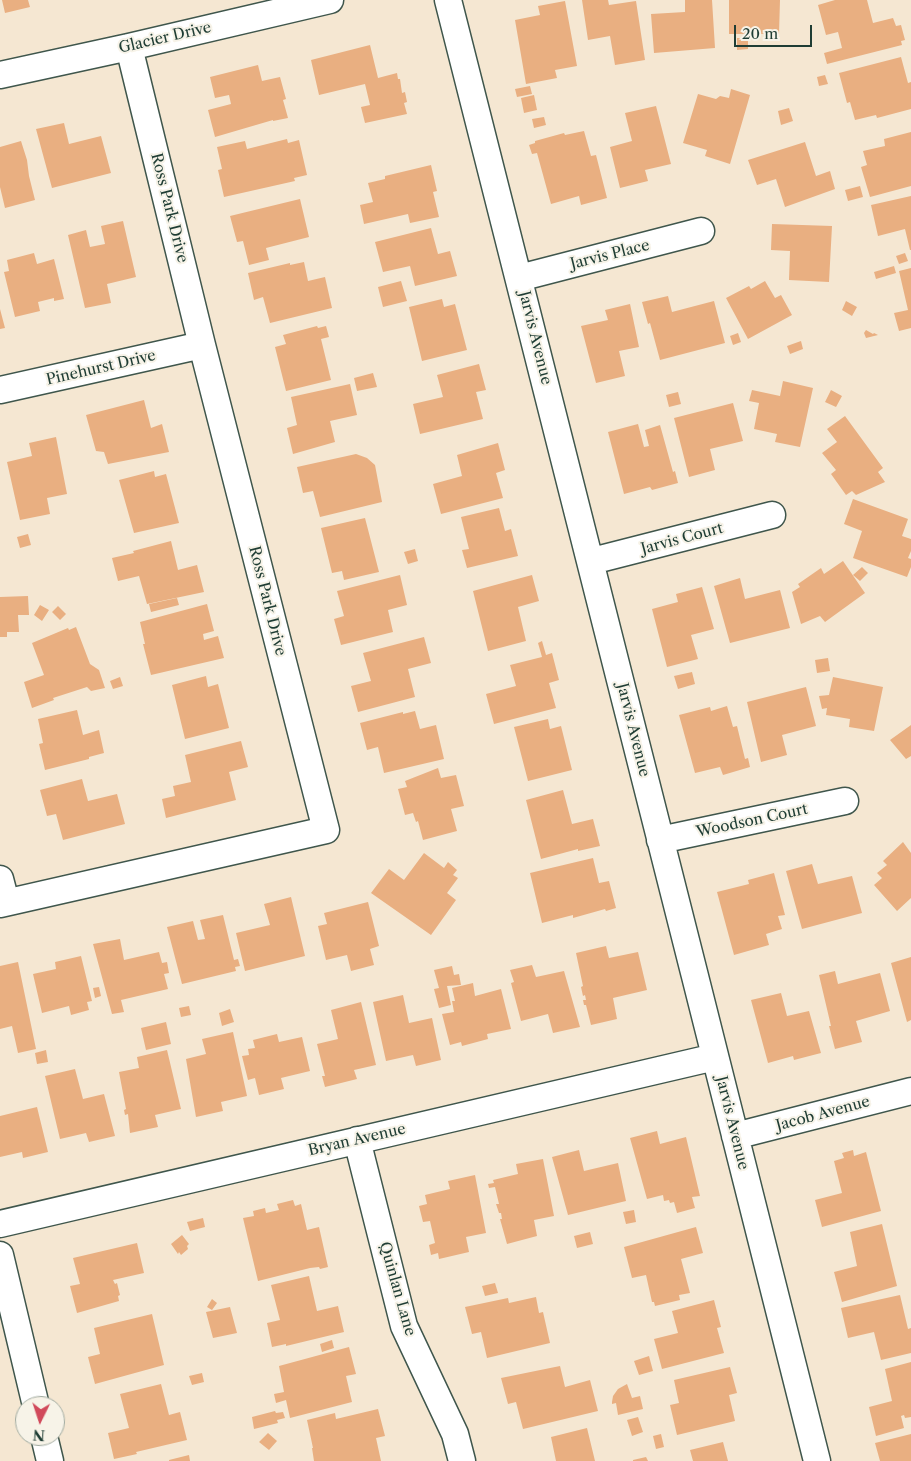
<!DOCTYPE html>
<style>
body{margin:0}
#map{position:relative;width:911px;height:1461px;overflow:hidden;background:#f5e7d2;font-family:"Libre Caslon Text",serif}
canvas{display:block}
.north{position:absolute;left:15px;top:1396px;width:50px;height:50px;box-sizing:border-box;background:#f7f3e8;border:1px solid #a1aaa0;border-radius:50%;rotate:184deg;font-size:14px;font-weight:700;line-height:20px;text-align:center;color:#1f3d34}
.north::after{content:'';display:block;margin:auto;width:18px;height:22px;background:#d1495b;clip-path:polygon(50% 0,100% 100%,50% 72%,0 100%)}
.scale{position:absolute;left:734px;top:25px;width:78px;height:22px;box-sizing:border-box;border:2px solid #1f3d34;border-top:0;padding-left:6px;font-size:15px;line-height:18px;white-space:nowrap;color:#1f3d34;-webkit-text-stroke:4px #f7f3e8;paint-order:stroke}
</style>
<div id="map">
<canvas width="911" height="1461"></canvas>
<div class="north">N</div>
<div class="scale">20 m</div>
</div>
<script>
const ctx = document.querySelector('canvas').getContext('2d');
ctx.lineJoin = 'round';
function fill(path, color) { ctx.fillStyle = color; ctx.fill(path, 'evenodd'); }
function trace(path, color, width, dash) { ctx.strokeStyle = color; ctx.lineWidth = width; ctx.lineCap = dash ? 'butt' : 'round'; ctx.setLineDash(dash || []); ctx.stroke(path); }
function write(font, color, halo, rows, align = 'center') {
  ctx.font = font + ' "Libre Caslon Text",serif'; ctx.lineWidth = 4; ctx.setLineDash([]); ctx.textBaseline = 'middle'; ctx.strokeStyle = halo; ctx.fillStyle = color; for (const [text, x, y, turn = 0] of rows) {
    ctx.save(); ctx.translate(x, y); ctx.rotate((+turn || 0) * Math.PI / 180); ctx.textAlign = isNaN(turn) ? turn : align; if (halo) ctx.strokeText(text, 0, 0); ctx.fillText(text, 0, 0); ctx.restore();
  }
}
const building = new Path2D(`
 M2,0H28L30,7L5,13Z
 M582,0H608L609,5L636,1L645,60L615,65L610,36L588,40Z
 M685,0H712L715,48L654,53L651,14L685,12Z
 M729,0H780L779,34H729Z
 M835,0H867L873,23L893,18L896,26L901,25L905,40L901,41L902,45L827,64L824,53L842,48L838,32L826,35L818,5Z
 M565,1L577,66L555,70L557,78L526,84L515,20L540,15L538,6Z
 M737,38H748V49L737,50Z
 M370,45L378,78L397,73L398,79H400L402,93L405,92L407,102L404,103L407,114L365,123L361,107L370,105L365,84L319,95L311,60Z
 M901,57L908,83L911,82V109L877,118L876,115L855,120L850,102L847,103L839,73Z
 M258,65L262,81L280,77L286,99L283,100L288,118L273,121V120L215,137L208,110L231,104L229,95L215,98L210,77Z
 M825,75L828,84L819,86L817,77Z
 M530,86L532,94L517,97L515,89Z
 M731,89L750,95L730,164L705,156L707,150L683,143L698,94L716,99L720,96L729,98Z
 M534,95L537,110L524,113L521,98Z
 M656,106L671,164L645,170L648,181L620,188L610,147L632,141L625,113Z
 M789,108L793,121L781,125L778,111Z
 M544,117L546,125L534,128L532,119Z
 M64,123L69,144L101,136L111,173L52,188L36,129Z
 M584,131L591,156L596,155L607,198L581,205L579,196L551,204L537,153L532,154L529,145L535,143V141L564,133L565,135Z
 M911,132V186L870,197L861,167L867,165L863,151L885,146L884,139Z
 M287,139L288,143L299,140L307,175L294,178L295,181L224,197L218,170L222,169L217,147L245,141L247,149Z
 M21,141L27,160L29,176L35,200L5,208L0,187V147Z
 M805,142L816,176L830,171L835,189L785,207L776,179L757,185L748,160Z
 M431,165L437,191L433,192L439,217L410,223L408,214L364,224L360,205L373,202L368,183L385,179V176Z
 M860,186L863,197L848,201L845,190Z
 M911,196V250H910L905,229L878,236L871,205Z
 M300,199L309,237L266,248L269,260L249,265L243,241L237,242L230,216Z
 M123,221L136,277L107,284L111,303L85,308L68,235L86,230L90,247L105,244L101,226Z
 M772,224L832,226L829,282L789,280L790,251L771,250Z
 M431,228L438,254L450,251L457,276L415,286L410,266L383,272L375,242Z
 M34,253L37,264L54,259L64,299L54,301V298L38,302L40,311L15,317L4,272L9,271L7,260Z
 M905,253L908,261L899,264L896,256Z
 M304,262L308,281L325,277L332,308L270,323L263,297L254,300L248,273L290,263V265Z
 M894,266L896,273L876,279L874,272Z
 M911,268V328L899,331L894,313L908,310L899,271Z
 M401,281L407,301L383,307L378,287Z
 M765,281L775,298L781,295L792,315L748,339L726,298L749,286L751,289Z
 M668,296L672,312L714,301L725,343L660,360L650,323L648,324L642,302Z
 M442,299L444,307L455,304L467,350L422,361L409,307Z
 M846,301L857,307L852,316L842,310Z
 M630,304L639,347L619,351L625,376L596,383L581,326L608,320L605,310Z
 M0,309L5,328L0,329Z
 M317,326L318,328L326,326L329,337L321,339L331,380L286,391L275,347L286,344L283,335Z
 M866,330L873,334L874,333L878,335L866,338L864,333Z
 M738,333L741,342L733,345L730,336Z
 M801,341L803,349L790,354L787,346Z
 M479,364L486,390L476,392L483,419L420,434L413,404L443,397L437,375Z
 M373,373L377,387L357,391L354,378Z
 M783,381L813,388L800,447L775,442L777,434L754,429L759,403L749,401L752,390L780,396Z
 M350,384L357,415L330,421L335,442L293,454L287,428L297,425L291,397Z
 M831,390L842,396L836,407L825,402Z
 M678,392L681,404L669,407L666,395Z
 M144,400L151,428L162,424L169,452L108,464L104,452L96,451L86,415Z
 M733,403L743,441L710,449L715,470L689,477L674,418Z
 M845,416L883,468L878,472L885,482L856,495L852,491L846,495L831,474L836,470L822,453L837,442L827,429Z
 M638,424L644,447L649,446L645,430L660,425L673,472L675,471L678,483L652,490L650,487L624,494L608,432Z
 M56,437L67,494L47,498L50,514L20,520L7,462L32,456L29,443Z
 M498,443L505,470L496,473L503,498L441,514L433,484L462,476L457,455Z
 M356,454L367,458L375,465L382,502L320,517L313,491L303,493L297,467Z
 M154,471L155,477L166,474L179,523L134,533L119,480Z
 M853,499L908,519L902,536L911,539V551L908,558L911,559V567L907,577L853,558L862,531L844,524Z
 M499,508L505,531L511,529L518,556L467,568L462,550L469,549L461,517Z
 M365,518L379,572L344,580L342,571L332,573L321,528Z
 M28,534L31,545L20,548L17,537Z
 M171,541L178,570L197,565L204,592L147,604L139,576L118,581L112,558L134,553L133,551Z
 M415,549L418,561L408,564L404,552Z
 M843,561L865,593L825,622L820,616L801,624L792,592L800,587L798,584L821,568L824,574Z
 M862,567L868,573L860,581L853,575Z
 M400,575L407,605L388,610L393,632L341,645L334,619L344,616L337,591Z
 M532,575L539,601L518,607L526,641L488,651L473,591Z
 M740,578L745,599L780,590L790,628L730,643L714,586Z
 M702,587L714,629L691,635L698,659L667,667L652,609L678,602L676,594Z
 M28,596L29,615H18L19,632H7V637H0V597Z
 M177,598L179,605L151,612L149,604Z
 M207,604L214,631L203,634L204,640L218,636L224,658L151,675L143,644H145L140,622Z
 M40,605L49,610L42,621L34,615Z
 M58,606L66,614L60,620L52,612Z
 M76,627L90,664L99,670L105,688L91,691L87,687L53,698L54,700L32,708L24,682L44,675L32,643L68,628L69,630Z
 M424,637L431,663L408,669L415,697L358,712L351,686L371,681L363,653Z
 M542,641L546,655L552,653L559,680L549,683L556,708L494,724L486,694L516,686L510,665L542,657L538,643Z
 M828,658L830,671L817,673L815,660Z
 M692,672L695,684L678,689L674,676Z
 M206,676L208,687L218,684L229,728L185,739L172,685Z
 M120,677L123,686L113,689L110,681Z
 M833,677L883,687L874,731L849,727L850,719L826,715L827,708L822,709L819,696L829,695Z
 M806,687L816,726L782,735L787,755L761,762L747,702Z
 M727,706L733,727L737,726L745,759L748,758L750,767L723,775L720,767L695,773L679,715L710,707L711,711Z
 M77,710L83,735L99,730L104,753L89,757V759L45,770L39,744L43,743L38,719Z
 M415,711L420,729L436,725L444,759L384,773L378,747L367,750L360,723L403,712V714Z
 M548,719L550,729L561,726L572,770L528,781L514,727Z
 M911,725V756L906,759L890,740Z
 M241,741L248,767L229,772L236,800L166,818L162,799L175,796L173,786L191,782L185,755Z
 M438,768L441,778L456,775L464,806L451,809L457,831L423,840L418,821L416,822L413,813L405,815L398,789L407,787L405,781Z
 M82,779L88,801L117,794L125,824L63,840L56,814L47,816L40,790Z
 M563,790L572,824L593,819L600,846L578,851V849L541,859L526,800Z
 M903,842L911,853V898L897,911L874,885L882,878L877,873L887,865L883,861Z
 M424,853L444,868L448,862L457,870L453,875L458,878L447,893L456,900L431,935L371,893L389,869L404,880Z
 M593,858L599,883L609,881L616,908L606,911L605,909L573,918V915L542,923L530,873Z
 M812,864L818,884L852,876L862,913L802,929L786,871Z
 M774,873L785,915L778,916L782,929L766,934L769,945L734,955L717,892L749,884L748,880Z
 M291,897L305,956L245,971L236,933L270,925L264,904Z
 M368,902L379,946L370,949L374,965L351,971L347,955L326,960L318,926L327,924L324,913Z
 M223,915L234,960L238,959L240,966L235,967L236,971L182,984L167,927L193,921L198,940L205,939L200,920Z
 M120,939L124,960L159,952L162,963L167,962L169,973L164,974L168,989L121,1000L124,1012L112,1014L93,944Z
 M606,946L609,958L638,952L647,990L613,998L617,1019L591,1025L586,1005H584L583,1000H586L585,995L583,996L581,987L583,986L576,953Z
 M81,956L92,1001L87,1002L89,1010L71,1015L69,1006L42,1013L33,974L56,969L55,962Z
 M911,957V1020L907,1022L891,963Z
 M18,962L36,1049L18,1053L12,1026L0,1029V966Z
 M532,965L536,977L564,971L580,1027L553,1033L548,1014L521,1021L511,983L514,982L510,970Z
 M452,966L454,975L459,974L461,985L447,986L451,1005L439,1008L434,989L439,988L434,970Z
 M835,971L838,984L880,973L890,1011L856,1021L862,1042L835,1049L829,1026H831L819,975Z
 M473,983L475,996L501,989L511,1029L487,1034L488,1039L462,1046L461,1042L450,1045L442,1014L454,1012L452,1001H455L452,988Z
 M99,987L101,996L95,998L93,988Z
 M781,993L787,1016L809,1011L821,1053L794,1060L793,1056L768,1063L751,1000Z
 M403,995L409,1023L432,1018L441,1060L416,1066L413,1055L386,1061L373,1002Z
 M361,1002L376,1065L354,1070L357,1079L325,1087L322,1076H325L317,1044L338,1039L331,1010Z
 M189,1006L191,1015L181,1017L179,1008Z
 M230,1009L234,1022L222,1026L219,1013Z
 M166,1022L171,1044L146,1050L141,1028Z
 M233,1032L247,1096L221,1102L223,1111L196,1117L186,1059L206,1054L202,1039Z
 M277,1034L279,1042L302,1037L310,1071L281,1078L284,1089L259,1095L255,1078L248,1080L242,1056L249,1055L248,1049L255,1048L253,1040Z
 M46,1050L48,1062L37,1064L35,1053Z
 M167,1050L181,1109L155,1115L158,1127L130,1133L128,1114L125,1115L124,1110L126,1109L119,1072L139,1068L137,1057Z
 M75,1069L83,1099L104,1094L115,1136L89,1142L86,1133L60,1139L45,1076Z
 M37,1107L48,1152L23,1158L22,1152L0,1157V1116Z
 M657,1131L660,1144L686,1137L700,1196L692,1197L695,1208L677,1213L674,1202L670,1203L669,1200L664,1201L663,1195L647,1199L630,1138Z
 M579,1150L584,1171L618,1163L626,1201L568,1215L552,1157Z
 M853,1150L854,1156L866,1152L881,1211L822,1227L815,1200L842,1193L834,1161L844,1158L842,1153Z
 M543,1159L554,1216L534,1220L537,1236L507,1244L500,1219H502L501,1213H499L496,1204H499L495,1187L489,1188L488,1184L494,1183L493,1180L518,1174L516,1164Z
 M475,1175L486,1233L466,1237L469,1252L439,1259L438,1253L431,1255L429,1245L435,1243L430,1221L423,1222L419,1206L427,1204L425,1195L450,1189L448,1181Z
 M293,1200L295,1206L301,1204L307,1230L319,1227L328,1267L320,1269L319,1267L310,1268L258,1281L243,1218L254,1216L253,1211L265,1208L266,1213L279,1210L277,1204Z
 M634,1210L636,1222L626,1224L623,1212Z
 M203,1218L205,1227L190,1231L187,1222Z
 M882,1224L897,1286L842,1302L834,1272L857,1266L850,1232Z
 M696,1227L703,1253L681,1259L690,1293L679,1295L680,1300L655,1306L654,1302H652L646,1275L632,1278L624,1247Z
 M590,1232L593,1244L577,1248L574,1236Z
 M182,1235L189,1244L187,1246L188,1249L181,1255L179,1252L178,1254L171,1244Z
 M137,1243L144,1273L113,1280L115,1284L117,1283L120,1295L118,1296L119,1301L77,1313L70,1286L80,1284L73,1258Z
 M309,1276L317,1311L338,1306L344,1332L286,1346V1344L272,1347L267,1323L280,1320L271,1285Z
 M495,1283L498,1293L485,1296L482,1286Z
 M900,1295L908,1329L911,1328V1353L881,1360L874,1332L848,1338L841,1308Z
 M536,1297L539,1313L543,1312L550,1343L487,1358L481,1332L472,1334L465,1307L508,1298L509,1303Z
 M212,1299L217,1303L212,1310L207,1307Z
 M714,1300L721,1327L717,1328L724,1353L662,1369L654,1339L678,1333L672,1311Z
 M230,1307L237,1333L213,1338L206,1312Z
 M152,1314L164,1365L95,1384L88,1357L100,1354L94,1328Z
 M332,1340L334,1348L322,1352L320,1344Z
 M349,1347L356,1374L346,1376L352,1402L290,1418L286,1400L276,1403L274,1394L284,1392L279,1366Z
 M649,1356L653,1371L639,1375L634,1361Z
 M911,1362V1417L905,1418L904,1415L901,1416L904,1428L876,1436L869,1407L892,1401L885,1369Z
 M560,1366L565,1387L590,1380L598,1411L523,1429L516,1402L508,1404L501,1378Z
 M730,1367L737,1393L729,1395L735,1421L677,1435L670,1405L679,1403L674,1380Z
 M202,1373L204,1382L192,1385L189,1376Z
 M161,1384L169,1415L180,1412L187,1440L136,1452L137,1454L114,1459L108,1433L129,1428L120,1394Z
 M627,1384L632,1398L640,1396L643,1409L618,1415L616,1403L612,1404V1402L613,1396L618,1389Z
 M378,1409L385,1436L376,1438L381,1461H314L312,1448H313L307,1420L335,1413L336,1419Z
 M275,1411L276,1413L283,1412L285,1418L277,1420L278,1423L254,1429L252,1417Z
 M638,1417L643,1432L632,1436L627,1420Z
 M587,1428L595,1461H556L551,1437Z
 M268,1433L277,1441L269,1450L259,1442Z
 M661,1434L664,1447L656,1449L653,1436Z
 M911,1434V1461H880L875,1443Z
 M723,1442L728,1461H693L690,1450Z
 M189,1455L190,1461H169V1460Z
 M646,1457L648,1461H633V1460Z`);
const minor = new Path2D(`
 M448,0C573,487 694,974 817,1461
 M0,75L129,47L330,0
 M519,278L701,231
 M0,390L202,345
 M592,561L772,515
 M660,840L845,801
 M0,879L6,902
 M0,904L326,830L202,345L129,47
 M735,1136L911,1091
 M357,1140L404,1326L455,1434L462,1461
 M0,1224L715,1057
 M0,1255L36,1406
 M44,1436L50,1461`);
const streetNames = [
 ["Glacier Drive",165,38,-13],
 ["Ross Park Drive",169,208,76],
 ["Jarvis Place",610,255,-14],
 ["Jarvis Avenue",535,338,76],
 ["Pinehurst Drive",101,368,-13],
 ["Jarvis Court",682,539,-15],
 ["Ross Park Drive",267,601,76],
 ["Jarvis Avenue",633,730,76],
 ["Woodson Court",752,821,-12],
 ["Jacob Avenue",823,1114,-15],
 ["Jarvis Avenue",732,1123,76],
 ["Bryan Avenue",357,1140,-13],
 ["Quinlan Lane",397,1289,74]
];
fill(building, '#e9af81');
trace(minor, '#3f564c', 29);
trace(minor, '#fff', 26);
write('15px', '#1f3d34', '#f7f3e8', streetNames);
</script>
